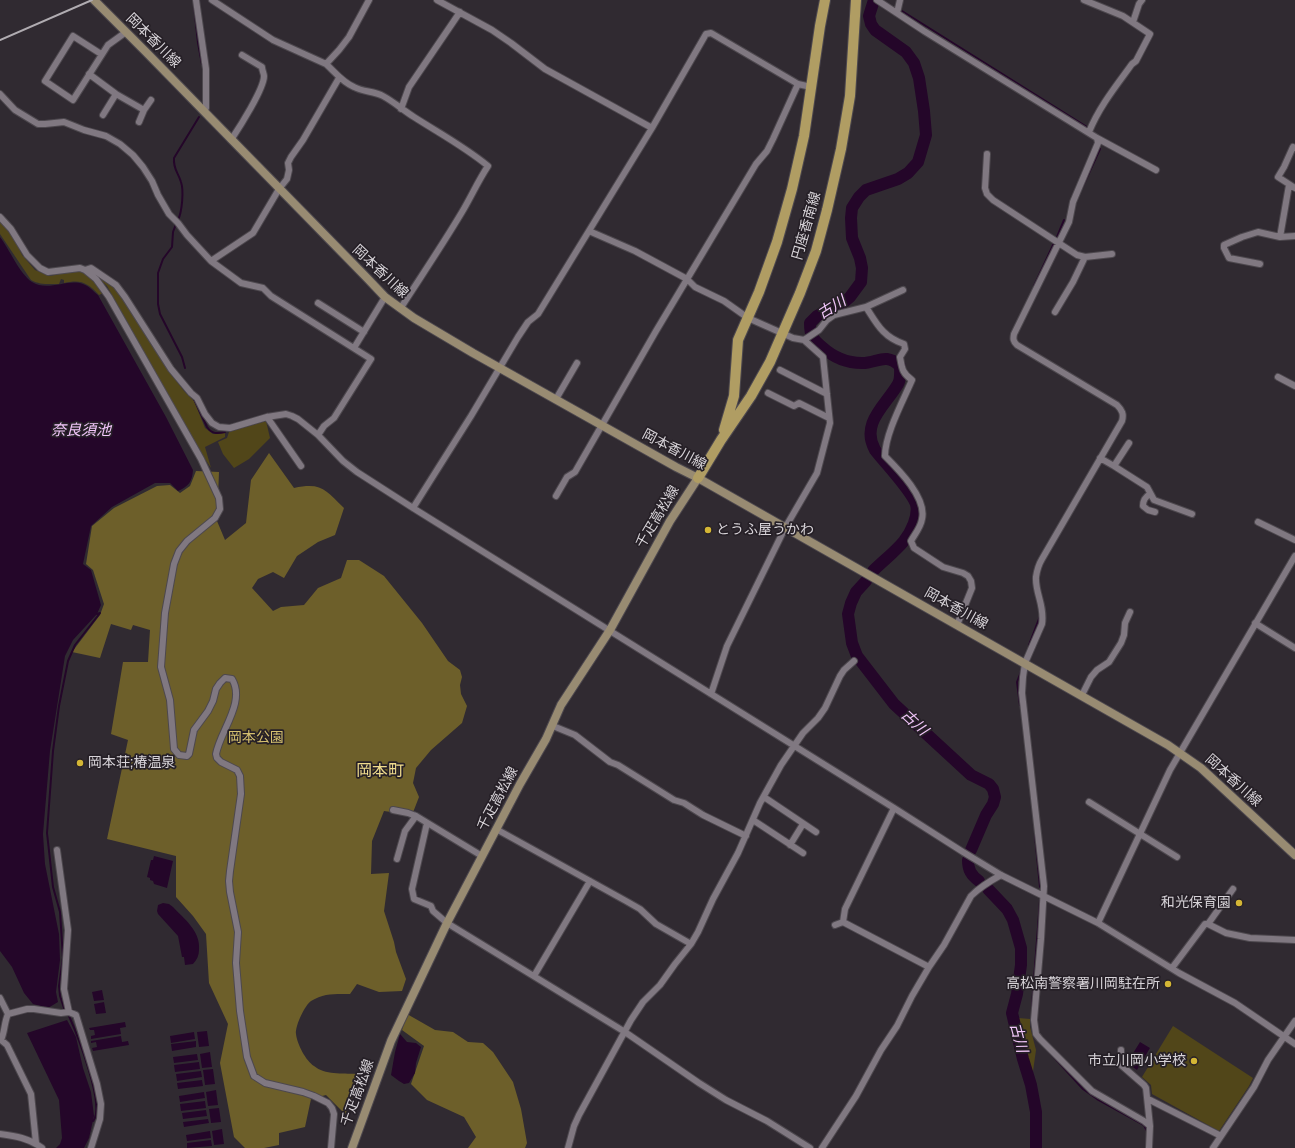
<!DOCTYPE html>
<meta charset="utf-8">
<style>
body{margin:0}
canvas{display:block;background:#302a31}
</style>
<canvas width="1295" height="1148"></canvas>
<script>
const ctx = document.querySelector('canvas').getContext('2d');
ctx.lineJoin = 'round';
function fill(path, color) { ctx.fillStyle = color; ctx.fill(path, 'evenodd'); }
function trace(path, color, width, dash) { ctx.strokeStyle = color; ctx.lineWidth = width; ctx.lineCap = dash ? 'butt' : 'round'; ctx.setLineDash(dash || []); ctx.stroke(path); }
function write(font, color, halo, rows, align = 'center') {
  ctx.font = font + ' "Archivo Narrow","Noto Sans JP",sans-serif'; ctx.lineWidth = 3.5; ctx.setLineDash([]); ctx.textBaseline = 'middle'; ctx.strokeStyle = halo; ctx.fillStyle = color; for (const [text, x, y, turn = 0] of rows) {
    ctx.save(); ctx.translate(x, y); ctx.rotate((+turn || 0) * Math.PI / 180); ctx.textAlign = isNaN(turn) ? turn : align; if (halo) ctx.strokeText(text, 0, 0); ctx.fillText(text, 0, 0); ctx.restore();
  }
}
const green = new Path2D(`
 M0,221L11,231L22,255L35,270L50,276L78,270L85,272L92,278L103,293L99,295C88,283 81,279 64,283V280L61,279L59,284C48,284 40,285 31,280L0,234Z
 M91,271L117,289L150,340L167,369L184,391L194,401L205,428L213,434L225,433V437L205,447L211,468L196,445L107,286Z
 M266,421L270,438L249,459L234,468L223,454L218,442L227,438L229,432Z
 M1016,1014L1018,1018L1030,1019V1027L1036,1050L1033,1071L1030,1070L1015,1019Z
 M1173,1026L1253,1078L1249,1086L1219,1131L1152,1094L1151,1085L1142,1077Z`);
const forest = new Path2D(`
 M269,453L294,488C322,482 325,490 344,508L335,535L318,542L297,556L284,578L273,572L258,579L252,588L273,611L281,607L304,605L318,588L341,578L347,560H359L384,576L422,623L448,661L460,670L462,677L460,685L461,694L467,706L462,723L431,750L416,768L413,783L419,797L412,815L384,811L372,841L371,874L389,873L384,911L394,942L396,952L406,979L402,991L379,992L357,984L350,994C335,994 324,993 311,1001C305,1005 295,1026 296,1034C297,1044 306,1061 314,1066C325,1075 342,1073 356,1074L351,1104L345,1114L326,1095L311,1099L305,1127L279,1133V1145L264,1148H245L234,1137L220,1063L228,1024L209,983L206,934L193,916L176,897V856L107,839L128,740L111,734L123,662H148L150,630L133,625L131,630L111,624L100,658L72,652L100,615L104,604L93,570L86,564L92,526L114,508L157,486L170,485L180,493L190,486L196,471L219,472L217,521L225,540L246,523L251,480Z
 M407,1014L435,1030L453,1032L468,1042L483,1043L493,1052L513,1082L521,1109L527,1143L525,1148H468L476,1137L464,1117L427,1100L411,1084L424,1046L402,1030Z`);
const water = new Path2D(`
 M0,237C10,250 19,273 32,282C48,292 68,278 83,284C89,286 93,291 98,295L166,417L193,470C192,482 189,486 178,491L170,483H155L112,507L91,526L83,564L91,570L101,605L97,614L73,640L65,656L50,751L43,834L45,864L59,934L60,960L56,992L58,1002L48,1008L33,1004L24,993L12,967L0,951Z
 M154,856L173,861L167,888L154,884L153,881L150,880V878L147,877L151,860H153Z
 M163,903L169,904L173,907C184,919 201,931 199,950C199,955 197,960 193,964L185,965L184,957H182L178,936L158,914L157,911L158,905Z
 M102,990L104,1000L94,1001L92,992Z
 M104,1002L106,1013L96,1014L94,1004Z
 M67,1020L76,1037L83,1068L91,1092L94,1116L89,1138L84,1148H56L60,1144L62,1138L59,1100L27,1033Z
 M125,1022L126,1027L120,1028L121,1034L91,1039V1036L95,1035L94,1030H90L89,1028Z
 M207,1031L209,1046L199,1047L197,1032Z
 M194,1032L195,1039L171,1043L170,1036Z
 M400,1034L407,1042L416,1043L421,1047L416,1063L415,1073L409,1083L404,1084L399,1081L391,1075L395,1052Z
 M121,1036L122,1042L128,1041L129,1045L93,1051L92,1048L97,1047L96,1042L91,1043V1041Z
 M196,1041V1047L172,1051L171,1044Z
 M1140,1042L1150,1048L1137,1070L1127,1063Z
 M210,1052L212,1067L202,1068L200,1054Z
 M197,1054L198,1060L174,1063L173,1057Z
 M199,1062L200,1069L175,1072L174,1065Z
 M213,1069L215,1084L205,1085L203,1070Z
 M201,1071L202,1077L177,1081L176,1074Z
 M202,1080L203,1086L178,1089L177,1083Z
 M216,1090L218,1105L208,1106L206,1092Z
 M204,1092L205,1098L180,1102L179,1096Z
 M205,1101L206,1108L181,1111L180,1104Z
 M219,1108L221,1122L211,1123L209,1109Z
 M206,1110L207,1116L183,1119L182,1113Z
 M208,1119L209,1123L184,1127L183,1122Z
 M222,1129L224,1144L214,1145L212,1131Z
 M210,1131L211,1138L187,1141L186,1135Z
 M211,1140L212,1146L187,1148V1143Z`);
const stream = new Path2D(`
 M194,5L198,43L202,64
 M902,11L1087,127
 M203,103V74
 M1082,188L1100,149
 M178,220C182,212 184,191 181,182C178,172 173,169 174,158L199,117
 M176,224L173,232L172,247L163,259L158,273V304L160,314L182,357L185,368
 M1057,237L1064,220
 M1034,286L1054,243
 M194,399L207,427C212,434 217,434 225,432
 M1029,645L1040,616
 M1020,705L1017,682L1022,669
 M1035,835L1040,887
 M1032,1006L1040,901
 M64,1008L60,996L59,986L63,958L60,912L53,887L47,833L53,751L59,706L68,661L75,645L100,613L97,614
 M69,1016C77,1034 106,1107 93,1121
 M1040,1042L1083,1089L1097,1099L1144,1125L1147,1131`);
const river = new Path2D(`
 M873,571C883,561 895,552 904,541C911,532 919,516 916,504C911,490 885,463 875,450C860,423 886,405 898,384C901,379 900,371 900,366C885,352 878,363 862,363C846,363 833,357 822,347C812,338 810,336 810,323L817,316L828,310L837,308L850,297L861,282L862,268L860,258L852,238L851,218L852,208L859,197L866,190L898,179L908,173L918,162L926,135L924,111L919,78L914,63L906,52L875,30L871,24L869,16L874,0
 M866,581L856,592L851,603L848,614L852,643L857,656L894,704L971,775L989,784L993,789L995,797L993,804L986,815L971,850
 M968,860C968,870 971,875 979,881
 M988,889L1007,909L1013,920L1021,948V965L1017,994L1012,1013L1023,1059L1031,1085L1036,1112V1148`);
const minor = new Path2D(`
 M196,0L206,69V108L204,112
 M212,0L273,40L326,64C335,72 342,82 354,87C363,92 374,91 383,96C394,102 403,110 414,117C439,133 465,147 488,166C478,181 471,197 462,212C443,244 422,275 402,306L399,308
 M437,0L492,30L511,43L545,69L652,128
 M877,0L924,31L1097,138L1098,143L1073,202L1069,222L1014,334C1013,339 1013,341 1017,345L1117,405C1122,410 1124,414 1122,421L1042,559C1039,564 1037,570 1036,577C1035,593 1045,606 1042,624L1025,663L1023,677L1022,693L1044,886L1041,939L1034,1020L1036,1034L1040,1039L1092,1091L1144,1121L1150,1126L1149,1148
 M1084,0L1123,16L1150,34L1136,61L1132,64C1116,86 1099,107 1089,132
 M897,13L900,0
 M1133,22L1139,4L1142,0
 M101,54L73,36L45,81L73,100L108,45L126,32
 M326,64L339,50L349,37L369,0
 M89,74L116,94L144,110
 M0,94L15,110L38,124H45L64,122L84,130L106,136L120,144L133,155L143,167L152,181L158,195L169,214L178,223L187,235L211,261L241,283L263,288L271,296L371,359L334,418L324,426L318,435
 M401,109L409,87L460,12
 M103,115L116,94
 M139,122L144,110L151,100
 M1097,138L1156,170
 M231,140C239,128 264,89 264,76C264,74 262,70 262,67L242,55
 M1295,148L1293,147L1284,167L1278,177L1295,188
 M987,154L985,188L987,194L993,200L1077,255L1085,257L1112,254
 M0,217L11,229L27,255L40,268L48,272L80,268L85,270L96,279L109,297L201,459L219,498L220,509L215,518L187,541L179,551L174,564L165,613L161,667L170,700L174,749L179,755L187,756L189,754L194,730L208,711L213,701L216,689L220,683L225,678L232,679C246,702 220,731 216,754L217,758L221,762L237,770L240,776L241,794L230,871L229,881L230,892L238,932L236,963L240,1011L247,1057L254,1076L265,1083L303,1092L314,1096L328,1103L332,1108L334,1114L331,1148
 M589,231L635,251L687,279L695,287L724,301L748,318L793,338L804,340L819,330L827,320L834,315L866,307L903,290
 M1280,237L1289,185
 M211,261L253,233L279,189L287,179L289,170L288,163L291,157L303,140L339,78
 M1260,264L1229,258L1224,248V245L1242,237L1258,232L1280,237L1295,236
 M85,270L91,268L116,285L125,297L171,369L191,393L197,398L205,414L212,423L219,427L230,428L267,417L286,414L292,416L298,419L318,435L343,461L357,472L413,508L894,808L963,852L1001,875L1098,923L1179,973L1235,1003L1295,1044
 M318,303L364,332
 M866,307C877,324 883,337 904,344L905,349L900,357C902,368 902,373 912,380C903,401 885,434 885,456C899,470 927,498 922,519C921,527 915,534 911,541L914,548L943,567L963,573L968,576L971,581L972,588L957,625
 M1055,312L1073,282L1085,257
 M354,348L385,297
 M780,370L827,394
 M1278,377L1295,386
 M768,393L794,406L799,403L829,418
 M556,399L577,363
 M267,417L301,466
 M1100,458L1114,466L1147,487L1154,500L1192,514
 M1114,466L1129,443
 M1150,494C1145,497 1143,500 1143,506L1148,510L1155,512
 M556,496L567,477L575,472L656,331L756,164L767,151L773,139L798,84
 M413,508L471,416L518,337L528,322L538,314L652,128L706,34L711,33L798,84L811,87
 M1258,522L1295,540
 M1255,623L1295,648
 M711,694L727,646L785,528L817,473L830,423L823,357L804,340
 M1082,695L1091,677L1097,670L1109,662L1121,643L1124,635L1125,623L1130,612
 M553,726L575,735L610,762L618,765L674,800L684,803L703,815L746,836
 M764,797L816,832
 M1089,802L1177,857
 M393,810L408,813L416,816L482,856
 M753,820L803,853
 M427,823L412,889L414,899L431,906L433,911L447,923L625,1032L699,1083L726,1100L767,1121L810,1148
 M496,829L626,901L640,909L656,924L691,944
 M790,845L803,824
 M57,850L68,930L64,989L69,1012
 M397,859L405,831L416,816
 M843,922L845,909L894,808
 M1098,923L1170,770L1295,556
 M1208,924L1233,889
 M835,925L843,922L929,967
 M1172,968L1205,924H1208L1226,933L1250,938L1295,940
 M534,976L590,881
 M0,998L8,1014
 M0,1039L7,1045L31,1094L36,1143
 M1,1040C5,1031 4,1023 8,1014L27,1009H34L61,1013L69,1012L76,1015L97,1084L101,1104L100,1119L91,1148
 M1121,1050V1065L1144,1085L1146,1088L1150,1126
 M1148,1099L1221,1136
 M0,1134C15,1136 29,1138 42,1148
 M568,1148L574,1126L579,1115L631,1020L643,1002L660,985L675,964L691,944L698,932L713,899L738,853L760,803L781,765L803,733L818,718L825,708L840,676L844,670L854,661
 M822,1148L856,1096L881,1050L897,1026L912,996L929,967L944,945L971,896C980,887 990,881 1001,875
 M1213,1148L1254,1087L1268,1060L1295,1021`);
const secondary = new Path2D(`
 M94,0L146,52L367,278L385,297L414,318L473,353L676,467L698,478L1168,745L1201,768L1295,855
 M352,1148L391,1041L447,923L520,784L546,739L561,705L610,630L670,521L698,478`);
const primary = new Path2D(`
 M724,430L734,396L738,340L759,292L777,242L792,189L804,136L820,26L825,0
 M698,478L721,440L751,396L770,362L800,293L816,251L827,210L841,149L850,96L856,0`);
const rail = new Path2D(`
 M0,40L92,0`);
const markers = [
 [708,530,4,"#d4b635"],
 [80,763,4,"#d4b635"],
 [1239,903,4,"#d4b635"],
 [1168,984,4,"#d4b635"],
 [1194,1061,4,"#d4b635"]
];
const streetNames = [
 ["岡本香川線",153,41,45],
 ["円座香南線",807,226,-74],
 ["岡本香川線",380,272,43],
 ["岡本香川線",674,450,28],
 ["千疋高松線",658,517,-59],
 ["岡本香川線",956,609,29],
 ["岡本香川線",1233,781,42],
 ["千疋高松線",498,799,-62],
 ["千疋高松線",358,1093,-70]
];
const poiNames = [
 ["とうふ屋うかわ",716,530,"left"],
 ["岡本荘;椿温泉",88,763,"left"],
 ["和光保育園",1231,903],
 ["高松南警察署川岡駐在所",1160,984],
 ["市立川岡小学校",1186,1061]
];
const parkNames = [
 ["岡本公園",256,738]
];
const waterNames = [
 ["古川",832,308,-32],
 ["奈良須池",81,431],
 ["古川",914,723,43],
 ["古川",1018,1038,75]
];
const quarterNames = [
 ["岡本町",380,772]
];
fill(green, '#514619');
fill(forest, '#6d5f2a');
fill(water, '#240629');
trace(stream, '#240629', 2);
trace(river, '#240629', 12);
trace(minor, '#4d484e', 8);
trace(secondary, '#4d484e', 10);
trace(primary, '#4d484e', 12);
trace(minor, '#807881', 6);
trace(secondary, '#988b72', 8);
trace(primary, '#b09d63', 10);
trace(rail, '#b0acb1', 2);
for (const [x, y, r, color] of markers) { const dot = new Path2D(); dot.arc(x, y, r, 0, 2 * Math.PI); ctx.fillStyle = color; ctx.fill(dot); trace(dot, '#262027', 1.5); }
write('14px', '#d7d3d8', '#262027', streetNames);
write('14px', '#d7d3d8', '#262027', poiNames, 'right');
write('14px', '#d5c06f', '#262027', parkNames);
write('italic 15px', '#f2c6fa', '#262027', waterNames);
write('16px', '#efdb8d', '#262027', quarterNames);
</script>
